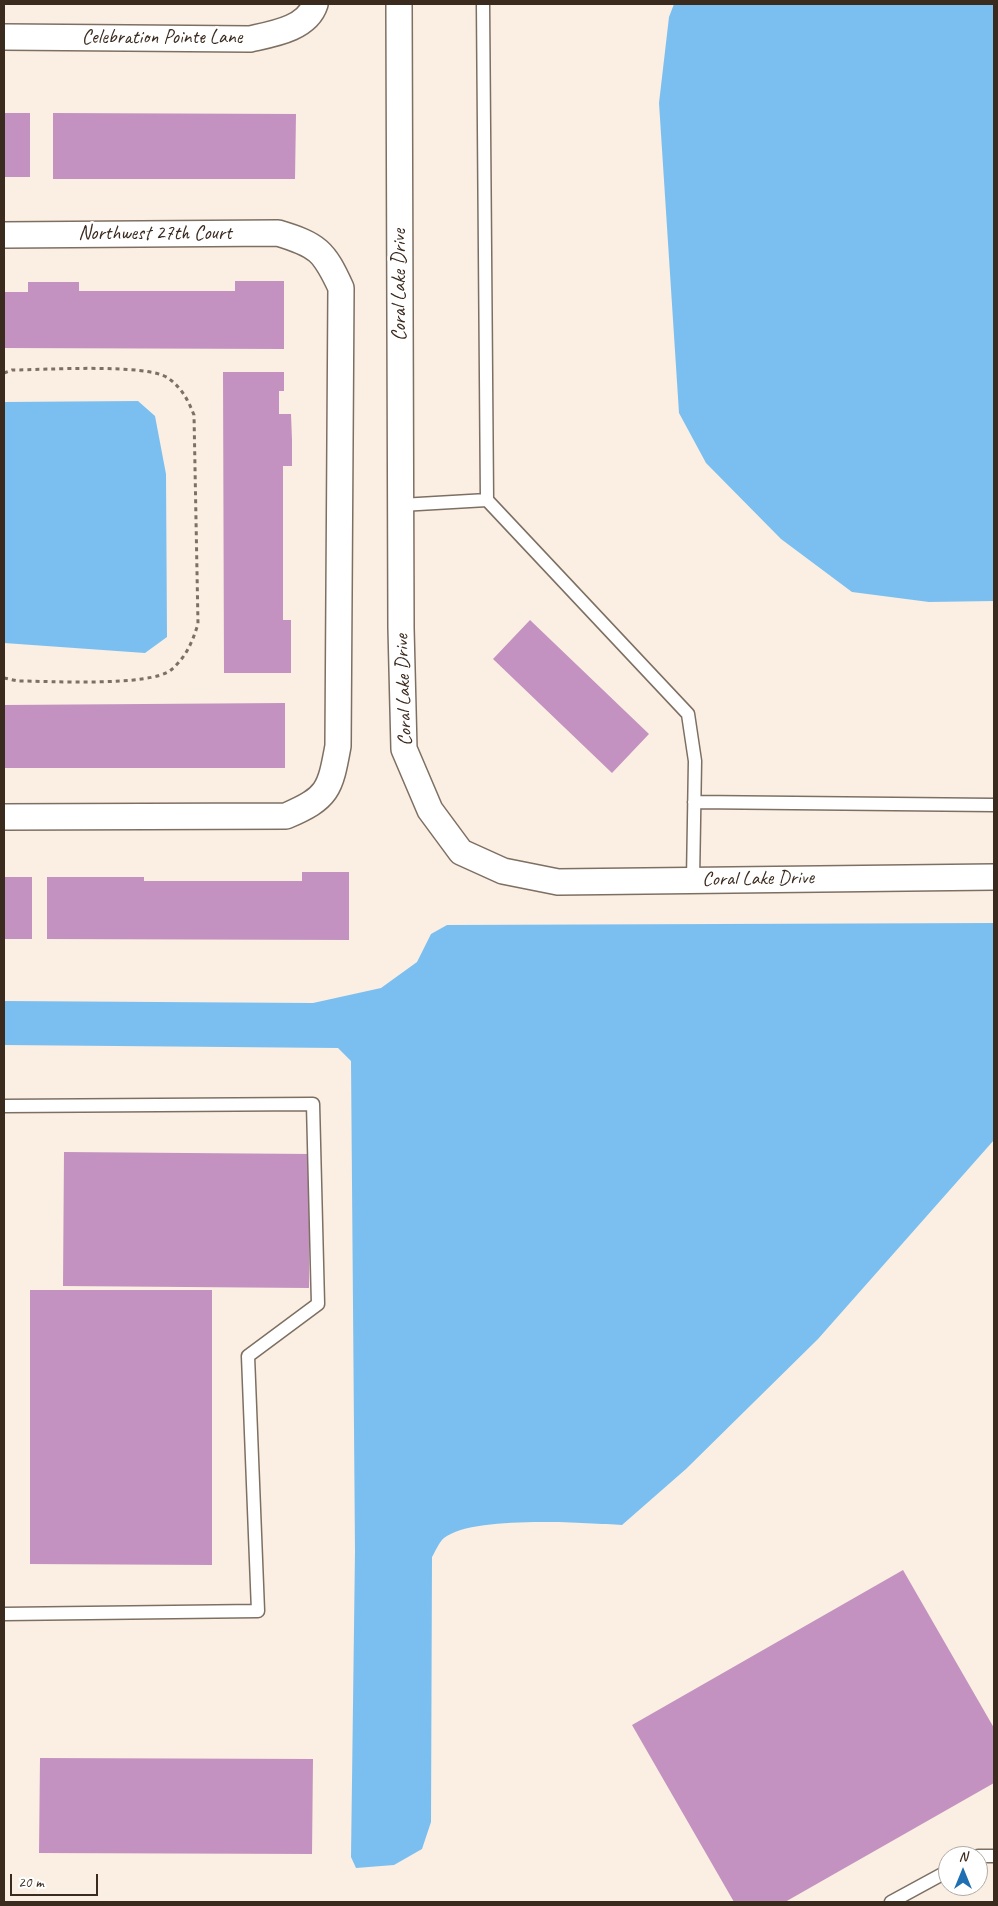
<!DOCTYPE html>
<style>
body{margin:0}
#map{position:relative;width:998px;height:1906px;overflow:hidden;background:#faefe2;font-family:Caveat,sans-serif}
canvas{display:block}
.frame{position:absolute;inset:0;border:5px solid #3b2a1e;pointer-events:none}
.north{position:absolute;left:938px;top:1846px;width:50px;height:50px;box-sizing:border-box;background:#fff;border:1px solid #b1aaa5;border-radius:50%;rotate:0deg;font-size:14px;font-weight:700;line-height:20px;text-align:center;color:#3b2a1e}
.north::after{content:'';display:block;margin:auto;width:18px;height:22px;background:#1f6fb2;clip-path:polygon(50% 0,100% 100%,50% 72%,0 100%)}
.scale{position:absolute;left:10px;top:1874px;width:88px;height:22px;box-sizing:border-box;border:2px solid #3b2a1e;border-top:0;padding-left:6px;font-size:15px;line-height:18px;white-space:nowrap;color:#3b2a1e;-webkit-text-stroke:4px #fff;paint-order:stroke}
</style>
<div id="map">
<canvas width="998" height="1906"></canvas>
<div class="frame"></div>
<div class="north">N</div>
<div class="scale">20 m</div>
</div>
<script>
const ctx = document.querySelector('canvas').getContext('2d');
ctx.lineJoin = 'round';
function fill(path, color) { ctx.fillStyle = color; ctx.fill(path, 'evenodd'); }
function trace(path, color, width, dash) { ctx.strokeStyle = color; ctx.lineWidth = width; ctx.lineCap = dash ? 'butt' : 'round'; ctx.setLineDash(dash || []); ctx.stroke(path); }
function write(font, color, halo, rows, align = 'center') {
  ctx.font = font + ' Caveat,sans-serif'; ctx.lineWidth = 5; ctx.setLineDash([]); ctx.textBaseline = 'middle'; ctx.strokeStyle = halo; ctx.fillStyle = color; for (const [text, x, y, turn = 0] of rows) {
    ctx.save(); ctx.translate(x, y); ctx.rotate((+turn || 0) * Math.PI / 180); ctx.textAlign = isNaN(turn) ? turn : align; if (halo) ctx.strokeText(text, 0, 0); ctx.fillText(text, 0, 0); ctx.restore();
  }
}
const water = new Path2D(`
 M674,4H994V601L929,602L852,592L781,539L706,463L679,413L659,103L669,17Z
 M138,401L155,416L166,474L167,637L145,653L4,643V402Z
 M994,923V1140L818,1339L686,1469L622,1525C583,1523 474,1515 444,1538C439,1542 435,1552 432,1557L431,1822L422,1849L394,1865L356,1868L351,1857L355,1551L351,1061L338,1048L4,1045V1001L313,1003L381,988L417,962L431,934L447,925Z`);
const building = new Path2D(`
 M4,113H30V177H4Z
 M53,113L296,114L295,179H53Z
 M235,281H284V349L4,348V292H28V282H79V291H235Z
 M223,372H284V391H279V414H291L292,440V466H283V620H291V673H224Z
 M530,620L649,734L612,773L493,659Z
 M285,703V768H4V705Z
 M302,872H349V940L47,939V877H144V881H302Z
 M4,877H32V939H4Z
 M64,1152L310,1154L309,1288L63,1286Z
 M30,1290H212V1565L30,1564Z
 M903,1570L994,1728V1783L785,1902H734L632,1725Z
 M40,1758L313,1759L312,1854L39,1853Z`);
const path = new Path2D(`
 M4,373L12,370C43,370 147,363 168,378C182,388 188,400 194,415L198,624C192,643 186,657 171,670C150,687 48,681 18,681L4,678`);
const lane = new Path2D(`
 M483,4L487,500L688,714L695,761L693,880
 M401,505L487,500
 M694,802L994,805
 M4,1106L313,1104L318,1304L248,1356L258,1611L4,1614
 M978,1856H994
 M891,1902L948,1871`);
const street = new Path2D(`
 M399,4L401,628L404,749L430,810L461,852L503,871L558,882L994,877
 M4,37L250,39C272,34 307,29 315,4
 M4,235L278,233C318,245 324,251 341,288L338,746C330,790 328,798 286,816L4,817`);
const streetNames = [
 ["Celebration Pointe Lane",162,38],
 ["Northwest 27th Court",155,234],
 ["Coral Lake Drive",400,285,-90],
 ["Coral Lake Drive",404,690,-92],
 ["Coral Lake Drive",758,879,-1]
];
fill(water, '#7bbff1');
fill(building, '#c392c0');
trace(lane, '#7e6f63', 15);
trace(street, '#7e6f63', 28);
trace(path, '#7e6f63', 3, [4, 4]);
trace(lane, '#fff', 12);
trace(street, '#fff', 25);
write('20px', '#3b2a1e', '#fff', streetNames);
</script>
